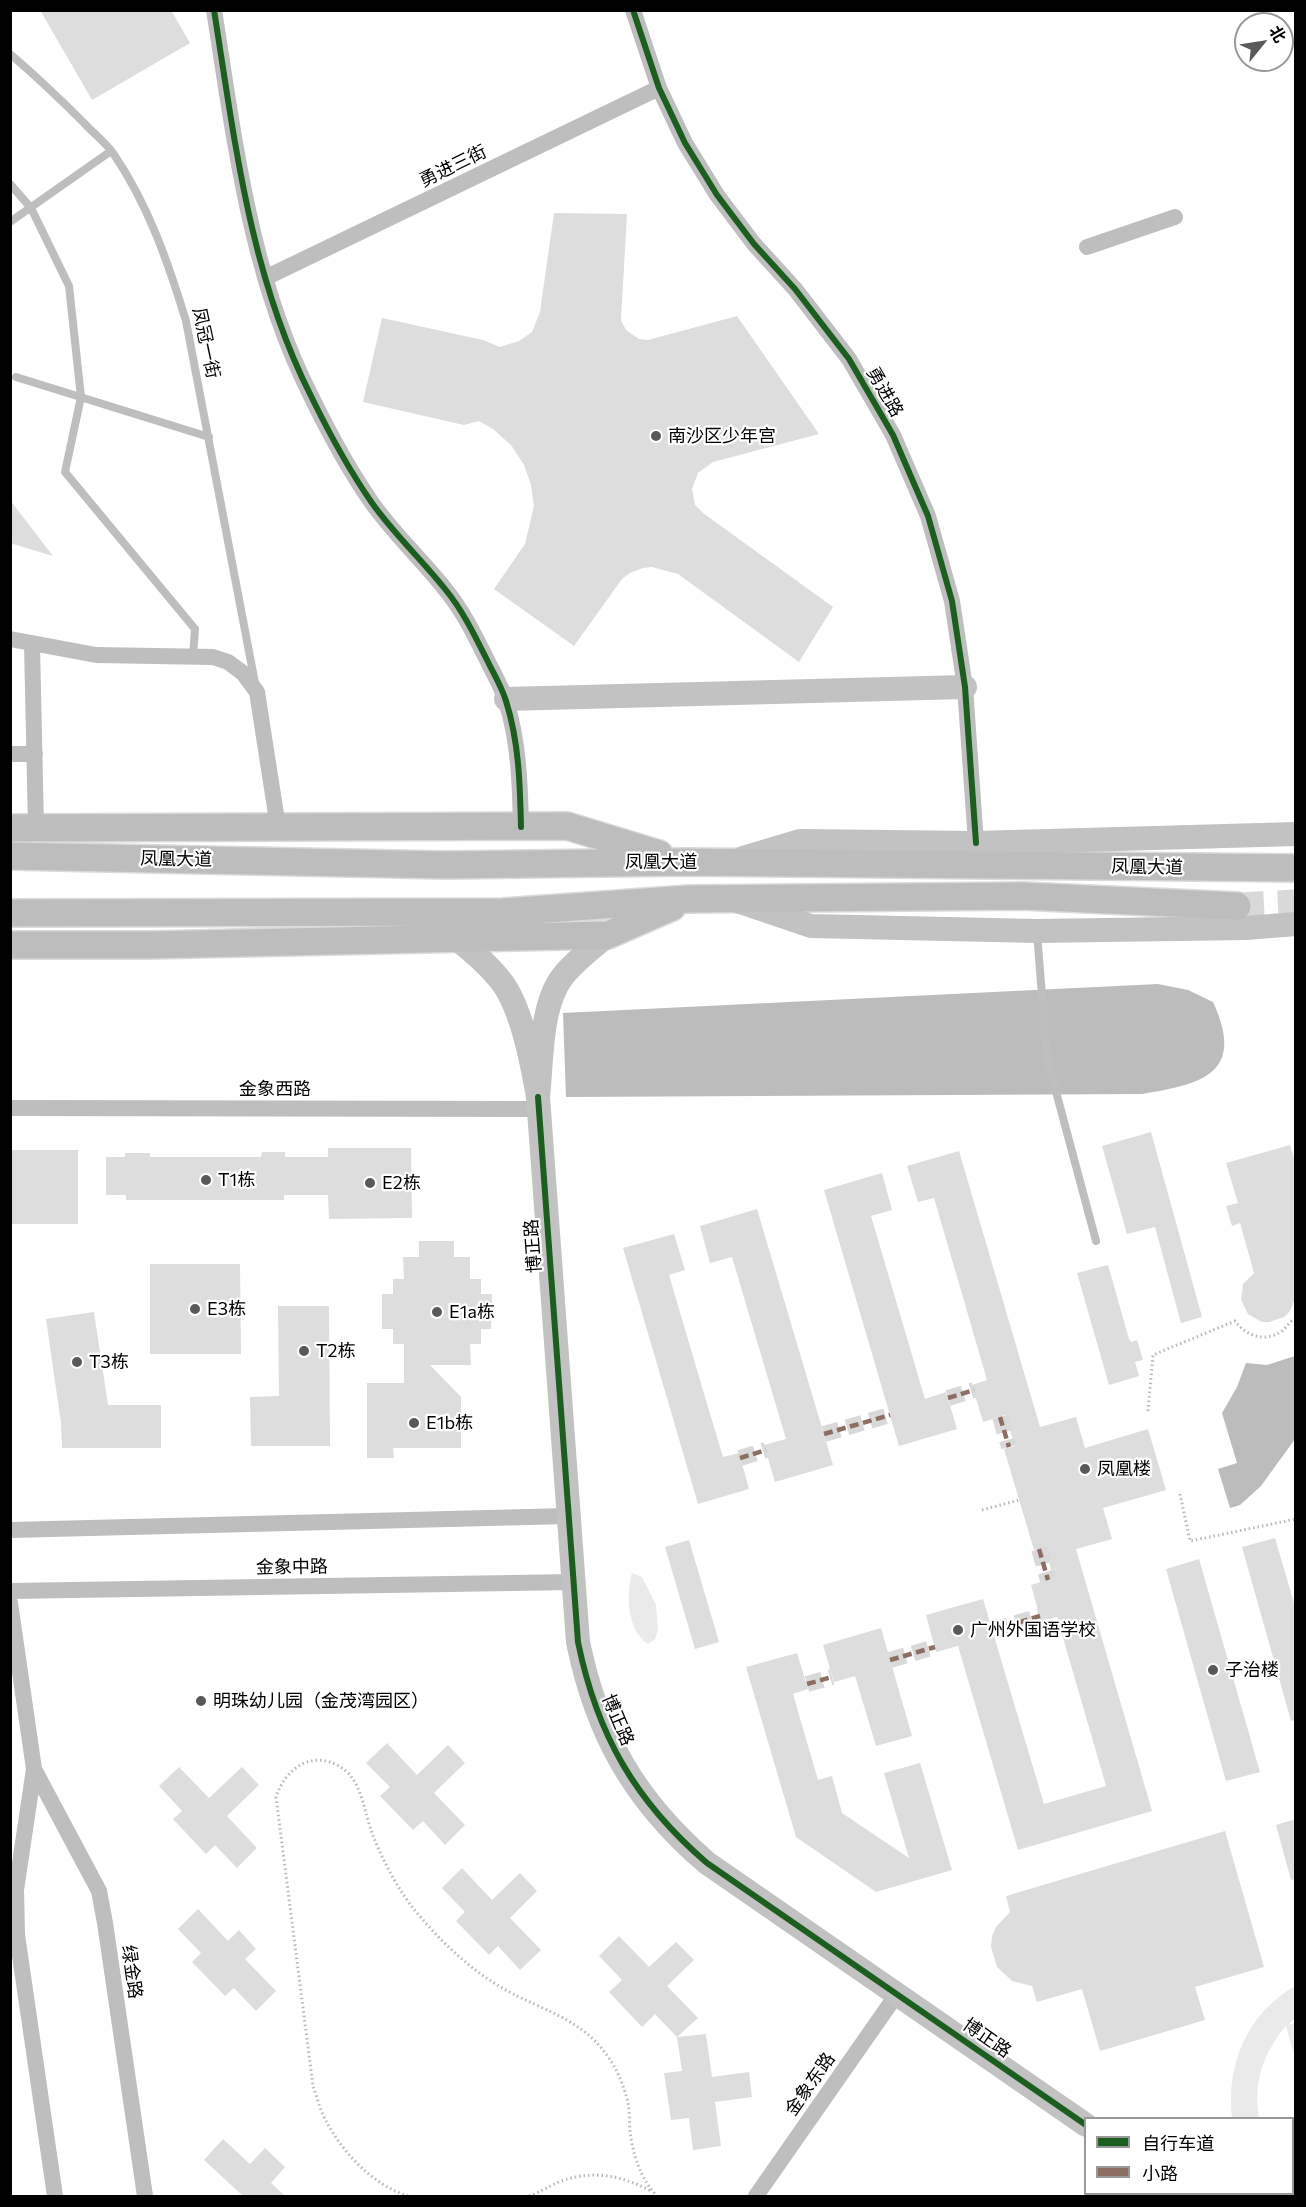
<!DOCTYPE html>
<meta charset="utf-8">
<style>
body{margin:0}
#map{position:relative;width:1306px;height:2207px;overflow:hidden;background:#fff;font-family:Commissioner,"Noto Sans SC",sans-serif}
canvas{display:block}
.frame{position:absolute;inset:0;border:12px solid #000;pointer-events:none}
.legend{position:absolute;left:1084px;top:2117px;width:210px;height:78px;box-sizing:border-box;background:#fff;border:2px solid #999;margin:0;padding:8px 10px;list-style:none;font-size:18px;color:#000}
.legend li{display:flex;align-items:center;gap:12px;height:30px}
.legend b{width:30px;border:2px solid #999}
.north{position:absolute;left:1234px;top:12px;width:60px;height:60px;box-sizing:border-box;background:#fff;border:2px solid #999;border-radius:50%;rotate:60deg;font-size:16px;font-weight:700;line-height:24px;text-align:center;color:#000}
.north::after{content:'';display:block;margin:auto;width:21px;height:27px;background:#595959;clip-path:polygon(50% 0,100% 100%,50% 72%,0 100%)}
</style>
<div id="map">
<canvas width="1306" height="2207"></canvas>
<div class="frame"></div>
<ul class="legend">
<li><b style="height:8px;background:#1b5e20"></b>自行车道</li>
<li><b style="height:8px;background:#8d6e63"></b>小路</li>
</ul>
<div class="north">北</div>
</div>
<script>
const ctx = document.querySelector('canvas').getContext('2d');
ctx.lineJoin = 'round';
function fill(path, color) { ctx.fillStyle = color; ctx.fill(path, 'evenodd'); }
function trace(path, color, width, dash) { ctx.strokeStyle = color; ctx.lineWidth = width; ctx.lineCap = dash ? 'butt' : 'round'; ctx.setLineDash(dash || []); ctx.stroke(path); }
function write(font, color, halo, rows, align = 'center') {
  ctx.font = font + ' Commissioner,"Noto Sans SC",sans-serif'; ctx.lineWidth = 4.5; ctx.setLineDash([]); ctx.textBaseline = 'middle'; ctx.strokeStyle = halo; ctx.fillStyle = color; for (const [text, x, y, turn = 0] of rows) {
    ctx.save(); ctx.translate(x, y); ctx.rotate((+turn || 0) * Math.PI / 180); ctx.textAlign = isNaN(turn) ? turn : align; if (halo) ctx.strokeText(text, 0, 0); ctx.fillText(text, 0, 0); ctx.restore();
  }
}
const green = new Path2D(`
 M632,1573L642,1577L656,1605L658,1630L655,1639L648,1644C627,1631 626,1594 632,1573Z
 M1295,1986V2018L1288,2025L1295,2023V2057L1286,2026C1263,2053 1253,2083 1259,2118H1232C1226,2064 1247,2014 1295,1986Z`);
const water = new Path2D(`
 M1158,984L1188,990L1213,1002C1246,1074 1202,1084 1142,1094L566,1097L563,1013Z
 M1295,1356V1439L1261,1486L1240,1505L1230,1508L1218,1469L1237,1463L1222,1413L1237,1387L1246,1363L1267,1365Z`);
const building = new Path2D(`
 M40,10H171L190,43L92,100Z
 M554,213L627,214L621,320L626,330L639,339L648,340L737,316L819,434L713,462L698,473L692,489L695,505L703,513L833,607L799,662L678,574L652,567L643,568L630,573L622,579L574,646L494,589L525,544L534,506L531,485L524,465L511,445L493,429L479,421L464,425L363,402L382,318L483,340L500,347L519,341L532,332L540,312Z
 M10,500L53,556L10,543Z
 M1151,1132L1202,1317L1181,1323L1155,1227L1127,1234L1102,1146Z
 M1290,1145L1296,1164V1296L1290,1311L1284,1317L1269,1322H1262L1248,1314L1241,1300L1243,1284L1254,1273L1240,1223L1232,1226L1226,1206L1238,1203L1226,1163Z
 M328,1148H411L412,1218L329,1219L328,1195H284V1200H126V1195H106V1157H125V1153H150V1157H261L262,1152H285V1157H328Z
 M10,1150H78V1224H10Z
 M959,1151L1040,1427L1076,1417L1085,1448L1148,1429L1166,1490L1103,1508L1112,1539L1076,1549L1152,1811L1018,1850L958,1646L936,1652L926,1615L983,1599L1044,1804L1106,1786L1057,1617L1041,1621L1031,1585L1054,1578L1044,1548L1034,1550L1004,1449L1015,1446L1005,1415L983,1422L972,1385L987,1380L962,1294L934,1198L918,1202L907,1166Z
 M882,1173L892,1210L871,1216L925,1399L946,1392L957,1429L899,1446L824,1190Z
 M757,1209L833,1465L775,1482L764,1445L786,1439L732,1257L710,1263L700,1226Z
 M674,1234L685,1270L669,1275L702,1387L723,1457L739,1453L749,1489L698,1504L623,1248Z
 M419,1241H454V1257H470V1279H481V1294H492L491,1329H481V1344H470L471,1365H430L461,1397V1448H393L394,1458H367V1383H404V1344H393V1329H382V1294H393V1279H404L403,1257H419Z
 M150,1264H240L241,1354H150Z
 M1108,1265L1129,1339L1131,1342L1137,1340L1143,1360L1135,1362L1139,1376L1109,1385L1077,1273Z
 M278,1306H329L330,1446H251L250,1397L279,1396Z
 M94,1312L108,1405H161V1448H62L61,1423L46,1319Z
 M1275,1538L1296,1610V1720L1291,1721L1242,1547Z
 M689,1540L719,1642L695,1649L665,1547Z
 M1199,1559L1260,1772L1226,1781L1166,1569Z
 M881,1628L912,1736L876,1746L855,1676L834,1682L823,1645Z
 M797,1653L808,1689L793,1694L818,1780L832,1776L842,1813L909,1858L884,1773L920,1763L952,1870L876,1892L796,1837L746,1667Z
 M387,1743L417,1775L448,1745L465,1763L434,1793L465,1825L445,1845L423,1821L413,1830L380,1796L390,1787L366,1763Z
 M179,1767L209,1798L242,1767L259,1785L227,1816L257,1848L237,1868L215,1845L206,1854L173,1819L182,1811L159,1786Z
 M1296,1819V1879L1291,1880L1276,1825Z
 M1225,1831L1264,1967L1195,1987L1205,2020L1100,2051L1082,1989L1037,2002L1032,1986L1012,1981L997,1967L991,1947L992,1936L996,1927L1010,1912L1006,1896Z
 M462,1868L492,1900L520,1873L537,1891L510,1918L541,1950L520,1970L498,1946L489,1955L456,1921L465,1912L442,1888Z
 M198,1909L228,1941L239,1930L256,1949L245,1959L276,1991L256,2011L234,1988L225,1996L192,1962L201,1953L178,1929Z
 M619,1936L649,1967L676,1942L694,1960L667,1986L698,2018L677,2037L655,2014L642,2027L609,1992L622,1980L599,1956Z
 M706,2034L712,2077L749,2072L752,2097L715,2102L721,2146L693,2150L689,2118L671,2120L664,2073L682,2071L677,2037Z
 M223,2139L250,2164L265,2148L285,2167L271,2183L285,2196H243L204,2160Z`);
const streetTunnel = new Path2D(`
 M948,1398L974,1390
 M1000,1417L1009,1447
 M824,1434L890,1415
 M740,1458L766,1450
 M1039,1549L1048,1580
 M993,1630L1040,1616
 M890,1660L935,1647
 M807,1684L832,1677`);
const primaryTunnel = new Path2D(`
 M1237,906L1296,903`);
const path = new Path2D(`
 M1148,1411L1153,1355L1235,1321C1246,1336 1265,1343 1282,1331C1287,1327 1290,1321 1296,1318
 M1180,1494L1190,1541L1296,1519
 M982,1510L1019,1500
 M408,2196C373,2185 343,2153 326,2121C320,2110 317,2097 313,2086L276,1797C286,1767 313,1749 342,1768C362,1781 364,1812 372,1833C382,1859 396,1886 413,1908C439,1940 469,1969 504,1989C541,2010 580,2018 606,2054C617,2068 624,2086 628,2103C630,2112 629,2122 630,2131C633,2155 640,2178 657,2196
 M529,2196C541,2192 552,2184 564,2180C595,2170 623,2176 651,2191`);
const lane = new Path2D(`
 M10,54C36,76 60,99 84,123C93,133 105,142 113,153C148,204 168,262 186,321L255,683
 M10,184L31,208L69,286L81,397L65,472L195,629L193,656
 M10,222L111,151
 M16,377L209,437
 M1037,933L1047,1058L1096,1241`);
const street = new Path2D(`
 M214,10C235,142 250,276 311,396C329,433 349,470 372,503C394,534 422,560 445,589C464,612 476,638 489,664C495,676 502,688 506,701C519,742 520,784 521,827
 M633,10L659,88L685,143L717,195L754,244L795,289L849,359L893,435L928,516L952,601L965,687L976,843
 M1087,247L1175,217
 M265,278L659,88
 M10,639L96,655L213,657L228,662L243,673L257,692L278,827
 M32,644L36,828
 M10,754H35
 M10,1108L539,1109
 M10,1530L568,1516
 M10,1591L574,1582
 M10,1603L34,1769L16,1890L17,1935L55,2196
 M34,1769L99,1891L105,1923L145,2196
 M756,2196L897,1994`);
const secondary = new Path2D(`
 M506,699L965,687
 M743,858L800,841L976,843L1296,834
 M737,901L811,926L1037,931L1246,928L1296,924
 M457,939C474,953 491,967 504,985C523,1014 532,1063 538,1097C542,1061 540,1005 563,976C576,960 592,948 608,935
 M538,1097L578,1642C597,1735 635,1801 707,1863L1086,2125
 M1183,2194L1188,2196`);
const primary = new Path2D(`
 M10,828L567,826L659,854
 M10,856L445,865L686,862L1296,868
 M10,913L503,912L689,899L1023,896L1237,906
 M10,945H149L608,935L672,907`);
const quiet = new Path2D(`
 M948,1398L974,1390
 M1000,1417L1009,1447
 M824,1434L890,1415
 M740,1458L766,1450
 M1039,1549L1048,1580
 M993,1630L1040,1616
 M890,1660L935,1647
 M807,1684L832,1677`);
const cycleway = new Path2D(`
 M214,10C235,142 250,276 311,396C329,433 349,470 372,503C394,534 422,560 445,589C464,612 476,638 489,664C495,676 502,688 506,701C519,742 520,784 521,827
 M633,10L659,88L685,143L717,195L754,244L795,289L849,359L893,435L928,516L952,601L965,687L976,843
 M538,1097L578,1642C597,1735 635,1801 707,1863L1086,2125`);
const markers = [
 [656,436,6,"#595959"],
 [206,1180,6,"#595959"],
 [370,1183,6,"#595959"],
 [195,1309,6,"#595959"],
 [437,1312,6,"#595959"],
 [304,1351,6,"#595959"],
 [77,1362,6,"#595959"],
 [414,1423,6,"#595959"],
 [1085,1469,6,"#595959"],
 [958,1630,6,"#595959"],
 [1213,1670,6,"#595959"],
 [201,1701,6,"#595959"]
];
const streetNames = [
 ["勇进三街",453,166,-26],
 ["凤冠一街",206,343,78],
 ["勇进路",885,392,60],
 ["凤凰大道",176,859,1],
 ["凤凰大道",661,862],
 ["凤凰大道",1147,867,1],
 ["金象西路",275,1089],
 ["博正路",533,1246,-94],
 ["金象中路",292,1567,-1],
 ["博正路",618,1720,67],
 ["绿金路",132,1972,82],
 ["博正路",987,2038,35],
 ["金象东路",810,2084,-55]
];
const poiNames = [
 ["南沙区少年宫",668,436],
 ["T1栋",218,1180],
 ["E2栋",382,1183],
 ["E3栋",207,1309],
 ["E1a栋",449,1312],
 ["T2栋",316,1351],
 ["T3栋",89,1362],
 ["E1b栋",426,1423],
 ["凤凰楼",1097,1469],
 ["广州外国语学校",970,1630],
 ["子治楼",1225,1670],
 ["明珠幼儿园（金茂湾园区）",213,1701]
];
fill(green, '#eaeaea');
fill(water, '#bcbcbc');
fill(building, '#ddd');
trace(streetTunnel, '#d9d9d9', 16, [16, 8]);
trace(primaryTunnel, '#d9d9d9', 27, [27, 14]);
trace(primary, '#dbdbdb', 30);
trace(path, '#b8b8b8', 3, [1.5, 3]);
trace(lane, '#bebebe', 8);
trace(street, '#bebebe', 16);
trace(secondary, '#c2c2c2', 24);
trace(primary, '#bdbdbd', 27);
trace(quiet, '#8d6e63', 4.5, [9, 4.5]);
trace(cycleway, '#1b5e20', 6);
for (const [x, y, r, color] of markers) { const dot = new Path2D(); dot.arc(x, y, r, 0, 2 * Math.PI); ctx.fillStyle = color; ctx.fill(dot); trace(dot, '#fff', 2); }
write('18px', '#000', '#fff', streetNames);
write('18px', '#000', '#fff', poiNames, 'left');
</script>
